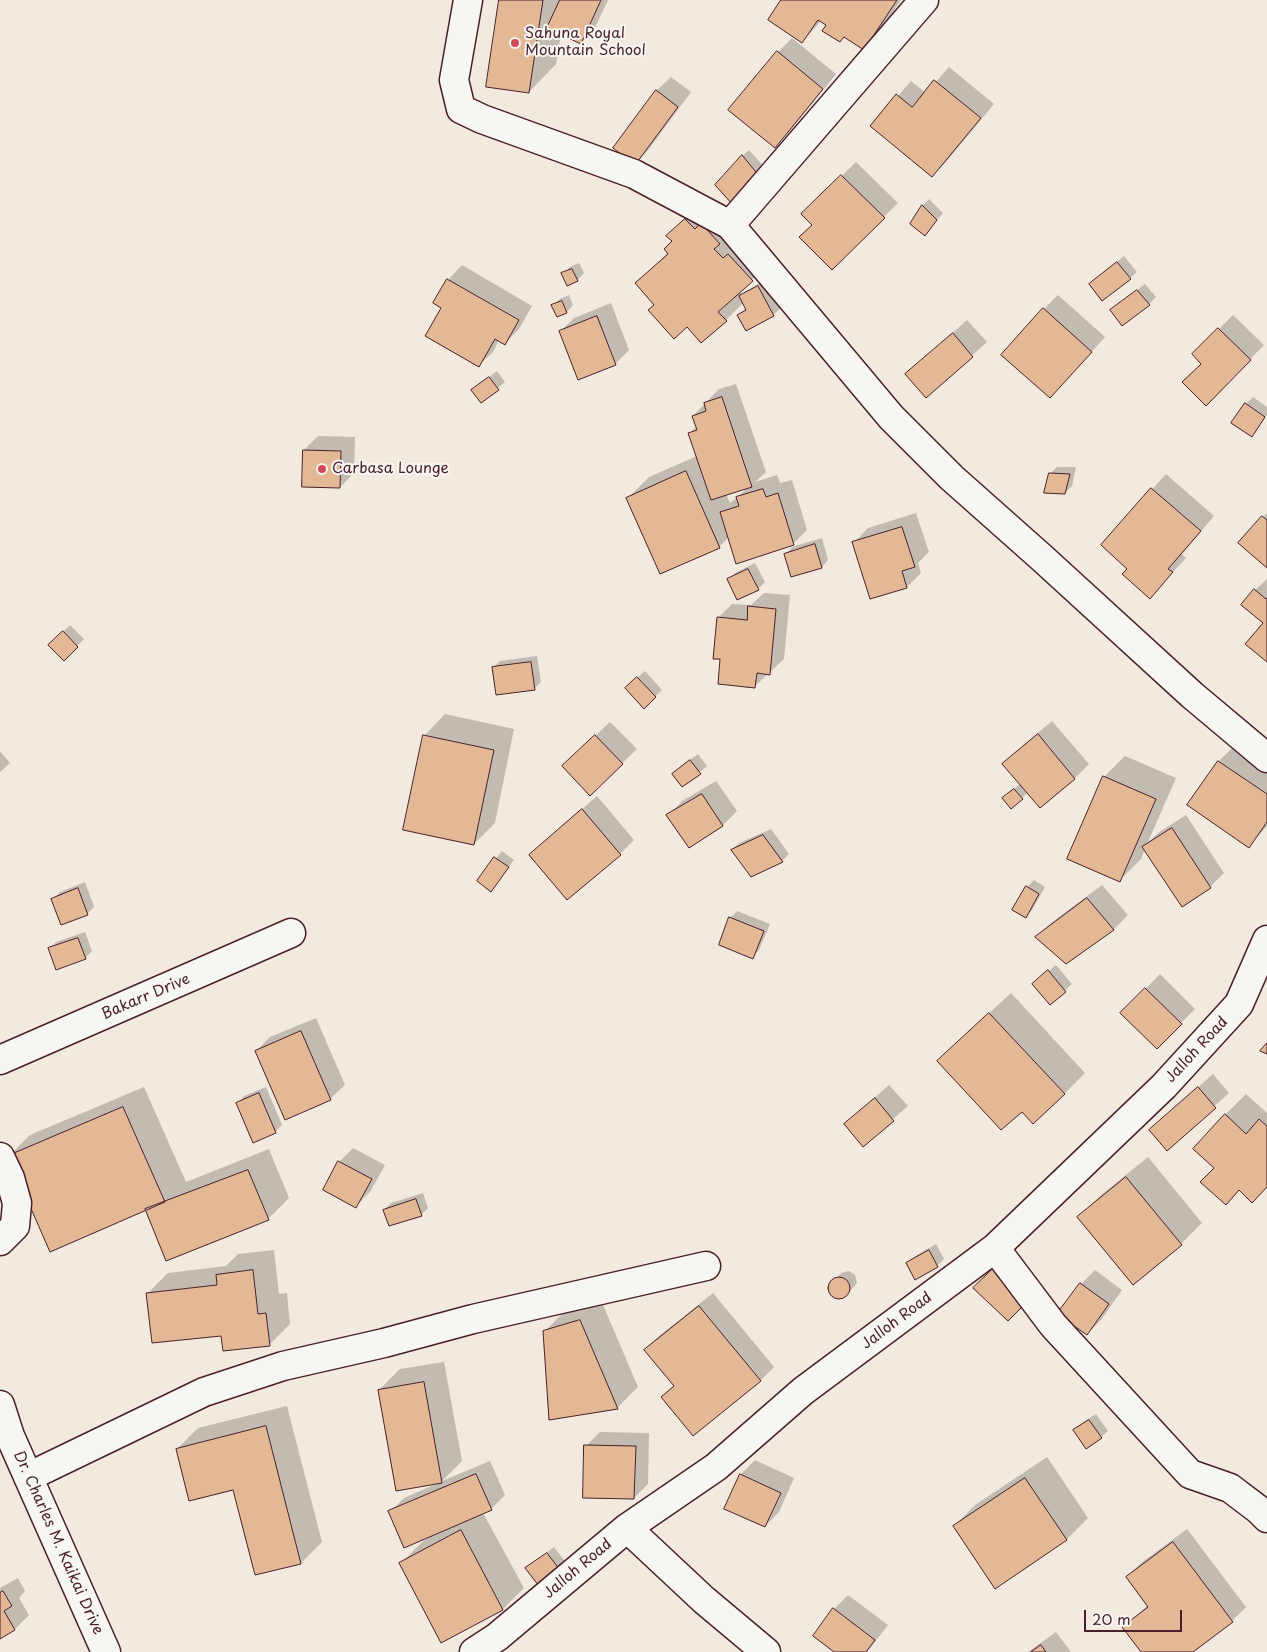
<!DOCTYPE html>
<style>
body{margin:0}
#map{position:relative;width:1267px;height:1652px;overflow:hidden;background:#f2eadf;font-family:"Playpen Sans",sans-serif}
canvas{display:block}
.scale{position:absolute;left:1084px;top:1610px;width:98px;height:22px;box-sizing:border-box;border:2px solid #4a1f2b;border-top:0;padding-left:6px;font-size:15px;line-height:18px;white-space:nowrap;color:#4a1f2b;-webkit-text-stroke:4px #f6f6f2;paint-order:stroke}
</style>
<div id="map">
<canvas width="1267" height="1652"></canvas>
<div class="scale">20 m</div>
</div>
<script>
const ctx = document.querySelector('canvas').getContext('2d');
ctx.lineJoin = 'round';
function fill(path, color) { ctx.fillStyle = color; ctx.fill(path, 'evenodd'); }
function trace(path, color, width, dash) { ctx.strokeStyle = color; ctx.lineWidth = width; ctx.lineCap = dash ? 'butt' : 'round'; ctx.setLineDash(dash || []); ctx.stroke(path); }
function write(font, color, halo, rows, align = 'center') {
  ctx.font = font + ' "Playpen Sans",sans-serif'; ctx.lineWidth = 4; ctx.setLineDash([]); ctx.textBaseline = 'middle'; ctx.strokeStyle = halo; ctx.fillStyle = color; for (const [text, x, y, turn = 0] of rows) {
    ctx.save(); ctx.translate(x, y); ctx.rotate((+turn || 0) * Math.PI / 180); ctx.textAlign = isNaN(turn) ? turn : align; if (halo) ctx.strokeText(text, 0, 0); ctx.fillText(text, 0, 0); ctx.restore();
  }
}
const shadow = new Path2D(`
 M500,0H608L595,28L580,42L561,33L556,64L529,92Z
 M782,0H901L878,35L864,49L821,21L802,42Z
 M792,38L836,74L789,132L775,146L730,110L778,52Z
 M949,67L994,104L946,162L932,176L872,126L911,81L926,93Z
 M671,77L691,92L649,149L635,163L656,91Z
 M749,150L766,169L734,204L742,156Z
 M856,162L898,203L832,268L813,225L803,214Z
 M929,199L943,213L925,234L912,224L923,205Z
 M723,203L773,260L739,292L743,295L748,290L765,280L780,309L773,315H739L746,308L744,302L726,320L687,325L655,304L636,283L669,252L673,241L668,236L689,215L716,209Z
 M1124,256L1137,272L1130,278L1090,284Z
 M579,263L584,273L577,280L563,274L570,267Z
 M462,265L532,306L519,329L505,343L499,340L493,352L478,366L443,308L448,280Z
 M1145,284L1156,297L1149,304H1119Z
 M569,295L573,305L567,312L557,316L553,305L560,299Z
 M1058,295L1105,337L1064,383L1044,309Z
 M611,303L629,350L615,364L560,332L574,318Z
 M1233,315L1264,345L1206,404L1203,364L1194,354Z
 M967,320L987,342L926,397L907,374Z
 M497,371L505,382L481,402L473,390Z
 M736,384L766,472L755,482L777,475L780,483L792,480L807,530L793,544L729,537L719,547L628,498L649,477L697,456L690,433L697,426L693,416L719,389ZM748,487L738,497L730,503L726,494Z
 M1253,397L1267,407V415L1252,435L1233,422L1246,404Z
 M318,436L355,437L354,473L340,487L304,450Z
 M1057,467H1076L1072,486L1065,493L1050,474Z
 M1166,474L1214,516L1182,554L1186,558L1150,597L1129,568L1102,545Z
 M916,513L929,552L918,563L921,573L907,587L854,543L868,528Z
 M1267,513V566L1240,543Z
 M822,538L828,560L822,567L786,554L792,547Z
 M755,563L765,582L758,589L729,580L735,573Z
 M1267,579V660L1265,623L1255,590Z
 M764,593L790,595L784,659L755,686L722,658L718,618L732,604L751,605Z
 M70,625L84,639L64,659L50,645Z
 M537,656L541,682L534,689L493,668L500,661Z
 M645,671L662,690L644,707L633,681Z
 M445,714L514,729L495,823L474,844L424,736Z
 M1052,721L1089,764L1075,778L1040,807L1028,792L1022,798H1003L1020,784L1004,764L1018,750Z
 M610,722L637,749L590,794L578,752Z
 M1233,747L1267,771V826L1249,846L1189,804L1219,761Z
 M0,751L10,763L0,772Z
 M698,754L707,766L682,786L680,767Z
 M1125,756L1176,778L1148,842L1158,833L1186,815L1224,873L1210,887L1145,849L1141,859L1120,880L1104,777Z
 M716,781L737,811L723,825L690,846L668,816L682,801Z
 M597,796L634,840L620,854L531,855L545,841Z
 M771,829L789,854L782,861L751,875L732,850L739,843Z
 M502,851L514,860L491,890L478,881Z
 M1034,880L1045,887L1032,910L1026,916L1027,887Z
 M85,882L94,907L87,914L53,899L60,892Z
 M1102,885L1128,915L1114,929L1066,962L1037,937L1051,923Z
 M737,911L770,924L759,950L752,957L730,918Z
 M85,932L92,951L85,958L49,949L56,942Z
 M1056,965L1072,984L1051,1004L1041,977Z
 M1160,974L1195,1009L1157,1047L1122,1013Z
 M1011,993L1085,1073L1064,1094L1022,1110L960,1040Z
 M316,1018L345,1085L330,1099L256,1051L270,1037Z
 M1213,1074L1229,1093L1167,1149L1150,1130Z
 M889,1085L908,1106L863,1145L845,1124Z
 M144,1087L186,1182L269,1149L289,1198L268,1219L146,1209L9,1156L30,1135Z
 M266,1087L282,1125L275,1132L238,1103L244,1096Z
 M1246,1094L1267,1113V1186L1240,1190L1226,1204L1216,1168L1225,1115Z
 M353,1148L385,1165L370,1192L356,1206L339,1162Z
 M1148,1157L1202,1223L1181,1244L1133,1283L1079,1217L1100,1196Z
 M423,1193L428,1208L421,1215L384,1210L391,1203Z
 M936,1244L944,1259L937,1266L916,1278L907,1264L914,1257Z
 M274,1250L279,1294L287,1293L290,1324L269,1345L222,1334L147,1294L168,1273L226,1266L238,1254Z
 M1095,1270L1122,1290L1101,1320L1087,1334L1081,1284Z
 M849,1271L855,1275L857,1283L845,1297L837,1298L831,1294L829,1287L841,1273Z
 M713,1293L774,1367L760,1381L663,1397L674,1385L645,1350L659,1336Z
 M601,1300L638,1387L617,1408L545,1331L566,1310Z
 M444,1362L462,1461L442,1481L490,1461L505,1495L491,1509L483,1513L524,1588L503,1609L442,1641L401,1563L422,1542L430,1537L390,1512L404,1498L436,1484L379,1390L400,1369Z
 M287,1406L322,1542L301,1563L234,1488L177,1449L198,1428Z
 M1096,1414L1108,1431L1101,1437L1075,1430L1082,1423Z
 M600,1432L649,1433L648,1484L634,1498L586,1446Z
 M1047,1457L1088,1518L1067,1539L995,1587L954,1526L975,1505Z
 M755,1460L794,1478L779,1512L765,1526L741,1474Z
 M1187,1529L1246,1607L1232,1621L1193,1651L1194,1652H1142L1124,1627L1148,1605L1127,1577L1141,1563Z
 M554,1547L566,1563L560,1569L527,1568Z
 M18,1578L25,1591L19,1598L29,1615L15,1629L0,1637V1588Z
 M848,1595L888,1625L867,1652H836L834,1609Z
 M1056,1632L1071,1652H1028Z`);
const building = new Path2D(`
 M499,0H543L529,93L486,87Z
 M560,0H601L581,44L547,28Z
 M781,0H897L864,50L844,37L840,42L822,31L826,25L818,20L802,43L768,20Z
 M777,51L823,89L775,148L728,110Z
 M934,80L981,118L932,177L870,126L896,94L912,107Z
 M656,90L678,107L635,165L613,148Z
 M742,155L760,177L734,206L715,185Z
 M841,175L885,218L832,270L799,237L812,225L801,214Z
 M922,205L937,220L925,236L910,224Z
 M685,219L695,229L701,223L720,244L714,249L723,258L728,254L753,281L718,312L727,321L701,343L687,327L674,339L648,310L654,305L635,283L668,254L664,249L672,241L666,236Z
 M1117,262L1131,279L1102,301L1089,284Z
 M572,269L578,281L567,286L561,273Z
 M447,279L519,320L505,345L495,339L479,367L425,336L441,308L433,303Z
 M758,286L774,316L746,331L737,315L746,310L739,296Z
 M1137,290L1150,305L1122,326L1110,310Z
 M562,301L567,313L557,317L551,305Z
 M1043,308L1092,352L1050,398L1001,355Z
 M597,316L616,365L578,380L559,331Z
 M1218,328L1251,360L1206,406L1182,382L1201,364L1192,354Z
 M953,333L973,357L926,398L905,374Z
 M489,377L499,390L481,403L471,390Z
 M722,397L752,487L711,500L688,433L697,430L692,416L706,411L704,403Z
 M1245,403L1265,417L1252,437L1231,423Z
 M303,450L341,451L340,488L302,487Z
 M686,471L720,548L660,574L626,498Z
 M1049,473L1070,474L1065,494L1044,493Z
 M1151,488L1201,531L1168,569L1173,572L1150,599L1122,574L1127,569L1101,545Z
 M763,489L766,497L778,493L794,545L736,564L720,512L739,506L736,497Z
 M1262,516L1267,520V568L1238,543Z
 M902,527L915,567L902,571L907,588L870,599L852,542Z
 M815,544L822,568L791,577L784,554Z
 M748,569L759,590L737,600L727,579Z
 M1254,589L1266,599L1267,598V662L1245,644L1263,623L1241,605Z
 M748,606L776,609L770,675L757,673L755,688L718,684L720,659H713L717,617L747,620Z
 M63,631L78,647L64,661L48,645Z
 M531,662L535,690L496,695L492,667Z
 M637,677L656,697L644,709L625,688Z
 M1038,734L1075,779L1040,808L1002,764Z
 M423,735L494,750L474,845L403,830Z
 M595,735L623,764L590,796L562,766Z
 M690,760L701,774L682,787L672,774Z
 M1218,761L1267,794V822L1249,848L1187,805Z
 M1103,776L1156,799L1120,882L1067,859Z
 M1014,789L1023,799L1011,809L1002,798Z
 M702,794L723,826L689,848L666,815Z
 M582,809L621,855L567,900L529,855Z
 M1172,828L1211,888L1182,907L1142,847Z
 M763,835L783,862L751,877L731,850Z
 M494,857L509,867L491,892L477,881Z
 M1026,886L1039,894L1026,918L1012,910Z
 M78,888L88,915L61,925L51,899Z
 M1087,898L1114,930L1066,964L1035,937Z
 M729,917L764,931L753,959L719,945Z
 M78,938L86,959L56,970L48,948Z
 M1048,970L1066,992L1050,1005L1032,984Z
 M1145,988L1182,1024L1157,1049L1120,1013Z
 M989,1013L1065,1094L1033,1124L1022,1112L1001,1130L937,1061Z
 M301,1031L331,1100L285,1120L255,1051Z
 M1267,1043V1054L1260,1051Z
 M1198,1087L1216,1108L1167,1151L1149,1130Z
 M259,1093L276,1133L253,1143L236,1103Z
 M875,1098L894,1121L863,1147L844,1124Z
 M123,1107L165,1202L50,1252L8,1156Z
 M1225,1114L1246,1134L1259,1119L1267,1126V1187L1252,1203L1239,1190L1226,1205L1200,1182L1214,1168L1193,1149Z
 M338,1161L372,1179L356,1208L323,1190Z
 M248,1170L269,1220L166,1261L145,1209Z
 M1126,1177L1182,1245L1133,1285L1077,1217Z
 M416,1199L422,1216L389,1226L383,1210Z
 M929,1250L938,1267L915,1280L906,1263Z
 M994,1268L1027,1302L1008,1321L973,1288Z
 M253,1270L258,1314L266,1313L270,1346L223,1351L221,1336L152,1343L146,1293L217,1285L216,1275Z
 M828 1288a11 11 0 1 1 22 0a11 11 0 1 1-22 0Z
 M1080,1283L1109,1304L1087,1335L1057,1314Z
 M699,1306L761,1381L693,1436L661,1397L674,1386L644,1350Z
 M580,1320L618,1409L549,1420L543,1331Z
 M424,1382L442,1483L396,1491L378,1390Z
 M1089,1420L1102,1438L1086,1449L1073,1430Z
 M266,1426L301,1564L255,1575L233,1490L189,1501L176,1449Z
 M584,1445L636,1446L634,1499L583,1498Z
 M476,1474L492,1510L404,1548L388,1511Z
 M740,1474L781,1493L765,1527L724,1509Z
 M1025,1478L1067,1540L995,1589L953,1526Z
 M461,1530L503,1610L441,1643L399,1563Z
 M1173,1542L1233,1622L1193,1652H1141L1122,1627L1148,1607L1126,1577Z
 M547,1553L560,1570L539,1586L525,1568Z
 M3,1591L12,1606L4,1611L15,1630L0,1639V1593Z
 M833,1608L875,1640L866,1652H834L813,1636Z
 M1041,1645L1046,1652H1031Z`);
const street = new Path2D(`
 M468,0L454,80L461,109L482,119L634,174L730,225L891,417L952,478L1041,557L1192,695L1267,758
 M730,225L924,0
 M0,1060L291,933
 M0,1157L10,1178L17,1203L15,1226L0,1241
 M995,1248L1053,1325L1190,1474L1230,1488L1259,1510L1267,1518
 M0,1405L10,1436L106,1652
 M28,1477L204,1392L283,1366L384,1343L473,1319L706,1266
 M627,1528L704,1600L766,1652
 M474,1652L497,1637L627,1528L716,1467L803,1391L995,1248L1164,1086L1239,1004L1267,940`);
const markers = [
 [515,43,5,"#d1495b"],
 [322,469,5,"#d1495b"]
];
const poiNames = [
 ["Sahuna Royal",525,34],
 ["Mountain School",525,51],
 ["Carbasa Lounge",332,469]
];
const streetNames = [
 ["Bakarr Drive",146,997,-23],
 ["Jalloh Road",1197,1050,-47],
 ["Jalloh Road",897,1321,-37],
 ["Dr. Charles M. Kaikai Drive",58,1543,66],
 ["Jalloh Road",578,1569,-40]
];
fill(shadow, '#0003');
fill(building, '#e3b894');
trace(building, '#4a1f2b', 1);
trace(street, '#4a1f2b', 31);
trace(street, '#f6f6f2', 28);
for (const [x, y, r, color] of markers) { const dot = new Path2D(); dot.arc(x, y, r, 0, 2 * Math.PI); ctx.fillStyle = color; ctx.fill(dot); trace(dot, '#f6f6f2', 2); }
write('15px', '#4a1f2b', '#f6f6f2', poiNames, 'left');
write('15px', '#4a1f2b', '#f6f6f2', streetNames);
</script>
